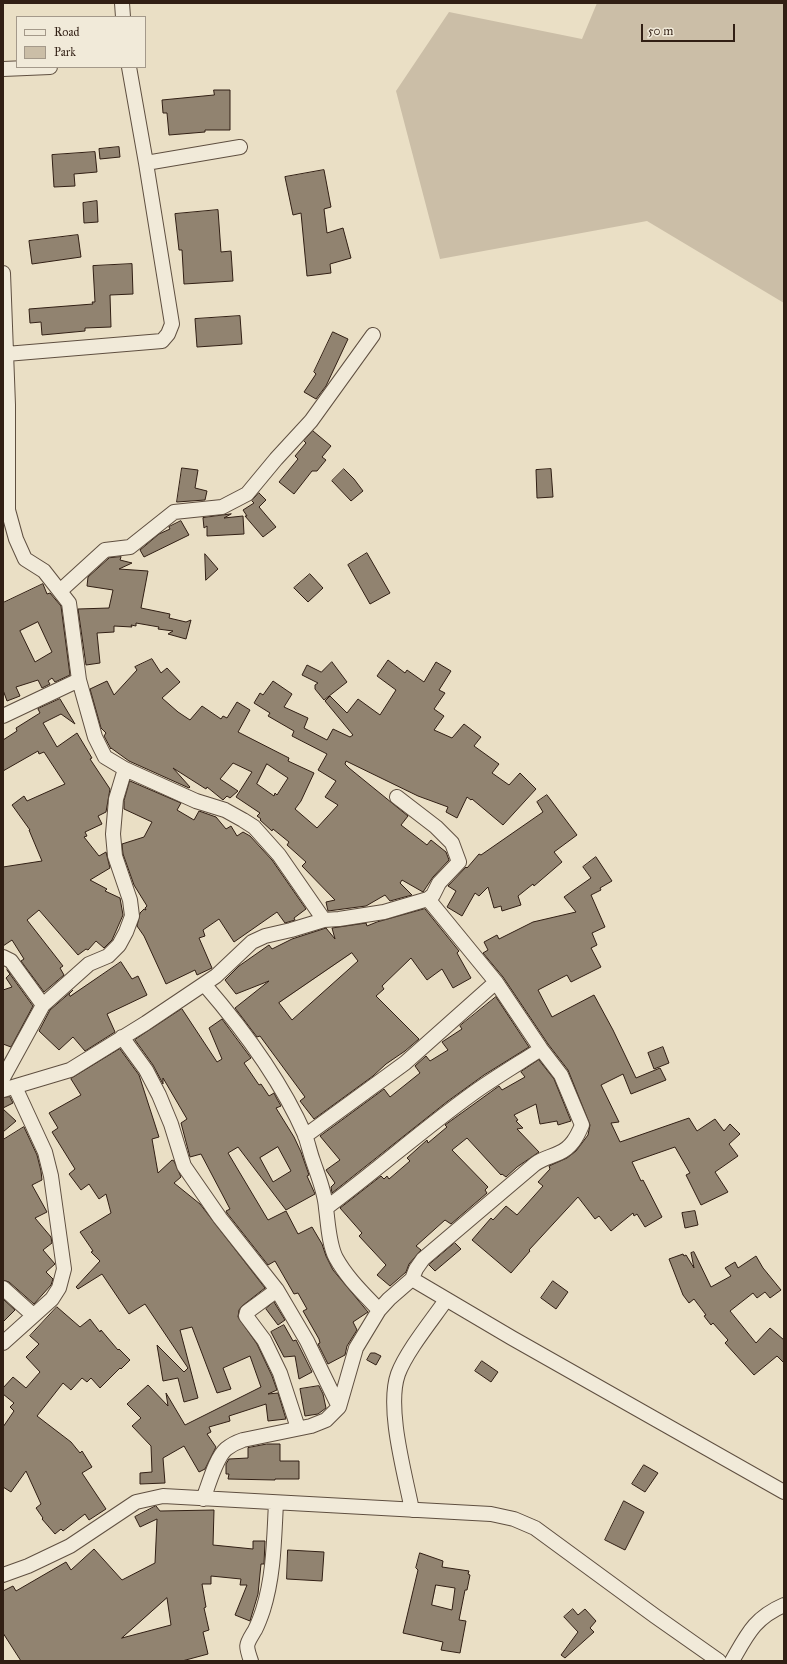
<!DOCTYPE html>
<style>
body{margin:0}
#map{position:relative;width:787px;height:1664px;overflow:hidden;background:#eadfc5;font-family:"IM FELL Great Primer",serif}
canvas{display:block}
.frame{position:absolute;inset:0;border:4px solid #311f14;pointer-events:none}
.legend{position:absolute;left:16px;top:16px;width:130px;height:52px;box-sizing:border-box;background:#f1ead9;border:1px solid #a4998a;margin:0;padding:5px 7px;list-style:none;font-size:12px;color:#311f14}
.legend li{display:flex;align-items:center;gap:8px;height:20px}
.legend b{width:20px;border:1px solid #a4998a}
.scale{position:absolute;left:641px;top:24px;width:94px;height:18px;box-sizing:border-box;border:2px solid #311f14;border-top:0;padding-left:5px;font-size:12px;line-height:14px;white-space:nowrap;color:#311f14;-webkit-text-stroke:3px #f1ead9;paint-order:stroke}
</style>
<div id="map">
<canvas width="787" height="1664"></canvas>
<div class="frame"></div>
<ul class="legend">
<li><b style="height:5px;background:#f1ead9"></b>Road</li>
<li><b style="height:11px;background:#cbbea7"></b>Park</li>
</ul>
<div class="scale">50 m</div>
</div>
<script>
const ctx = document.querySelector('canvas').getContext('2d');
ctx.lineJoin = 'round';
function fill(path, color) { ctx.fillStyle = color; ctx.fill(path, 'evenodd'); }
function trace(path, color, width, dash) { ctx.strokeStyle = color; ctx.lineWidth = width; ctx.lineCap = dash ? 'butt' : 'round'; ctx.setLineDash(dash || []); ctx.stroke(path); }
const green = new Path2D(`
 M597,3H784V303L647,221L440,259L396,91L449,12L582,39Z`);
const building = new Path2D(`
 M214,90H230V130H205V132L169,135L167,113H163L162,100L214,95Z
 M119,147L120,157L100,159L99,149Z
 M95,152L97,172L74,174L75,186L54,187L52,155Z
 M324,170L331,207L324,209L327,233L343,228L351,258L330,264L331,273L307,276L301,213L293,215L285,177Z
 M97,201L98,222L84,223L83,203Z
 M218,210L221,252L231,251L233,281L184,284L182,250H179L175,214Z
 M78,235L81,257L32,264L29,241Z
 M132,264L133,294L110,295L111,327L85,328V331L42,335L41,322L30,323L29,309L93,304L92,302H95L93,266Z
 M240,316L242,344L197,347L195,319Z
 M333,332L348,339L326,386L316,399L304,392L316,374L314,372Z
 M313,431L331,446L322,457L326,460L317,471H312L294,494L279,482L298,459L295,456L306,443L304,441Z
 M182,468L198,470L195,488L207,491L205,500L177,502Z
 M344,469L354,479L363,491L351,501L332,481Z
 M551,469L553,497L537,498L536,470Z
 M259,493L266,500L259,507L276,527L263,537L245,516H247L243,510L254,503L252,501Z
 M231,514L224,518L243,516L244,534L207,536V526L204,528L203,518Z
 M181,521L189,535L144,557L140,550L159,534L170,529L169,527Z
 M367,553L390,593L370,604L348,565Z
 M205,554L218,569L206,580Z
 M121,557L120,560L132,563L119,569L148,571L141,608L170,614L169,618L186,622L191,620L186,639L168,634L173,631L158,629L159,627L136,623V626L131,625L132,627L114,626V632L97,633L100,663L86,665L78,609L109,608L113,590L87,586L88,577L109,558Z
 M310,574L323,588L308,602L294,588Z
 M43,584L47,594L50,593L61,606L70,675L55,682L52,678L48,681L50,684L42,688L38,680L16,687L20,696L7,701L3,690V603ZM38,622L52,652L35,662L20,631Z
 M152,659L161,673L167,668L180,682L162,698L178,712L190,720L202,706L221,719L223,716L227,718L237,702L250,710L238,732L289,758L288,761L314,773L301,801L295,809L317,828L338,805L325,797L336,781L318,770L327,754L292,736L294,731L268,716L270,713L254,703L260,693L263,695L273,681L292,694L284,707L308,718L304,728L327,740L333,729L350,737L353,735L325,701L330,696L347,713L358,699L380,715L396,690L377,676L388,660L405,673L407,670L424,682L436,662L451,671L439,690L445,693L434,709L444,716L434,730L452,738L464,724L481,737L474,746L499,764L492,773L509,785L520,773L536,789L503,825L472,799L471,800L467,797L457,818L446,812L448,807L418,796L346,761L345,764L349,768L408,816L401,825L427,845L431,840L446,852L449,860L433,877L423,892L402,880L400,883L412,895L390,901L385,895L366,906L328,911L326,902L335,900L302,866L306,862L287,845L289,842L273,829L272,831L260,820L261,819L257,816L260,813L236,797L252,772L233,763L220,779L238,791L230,798L227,796L223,800L207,787L206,789L173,768L190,787L189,788L129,761L111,748V749L104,736L106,733L101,728L90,689L107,681L114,695L137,670L135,667ZM267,764L288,778L277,795L275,793L274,796L257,784Z
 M332,662L347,682L324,700L315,689V685L318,683L302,675L307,665L321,672Z
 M60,699L75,724L61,714L43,723L57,747L77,733L92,758L90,759L110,789L106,812L98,816L102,824L85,832L87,836L84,837L99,856L106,852L110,868L90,880L107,889L105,891L120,898L123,915L112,940L104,948L96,941L88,950L86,949L78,955L39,910L27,920L63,966L60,968L64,975L44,992L21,961L24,959L12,940L3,946V867L42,861L29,830H30L12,805L24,796L27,801L65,784L44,752L39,754L38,751L3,771V740L17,731L16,728L40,713L38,709Z
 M130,781L181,803L177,810L194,820L199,811L216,817L226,829L231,826L237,836L243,832L250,836L272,860L306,909L294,918L295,920L285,923L277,912L234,942L219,919L203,930L205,936L199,938L212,968L197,975L195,970L166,984L144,936L137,926L140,913L144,909L146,910L145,908L147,906L134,885L123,854L122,844L144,837L152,822L124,809V801Z
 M547,795L577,835L554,852L562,862L534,886L533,884L518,896L521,905L502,911L501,906L494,908L488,887L479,896L475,893L462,916L447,907L456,891L448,886L466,867L467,868L479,854L481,855L543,812L537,802Z
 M596,857L612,881L600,888L601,890L591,895L605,927L592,933L597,945L591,948L601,967L571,982L567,975L538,990L552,1017L594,995L613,1030L636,1078L660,1068L666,1080L631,1094L623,1074L601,1085L619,1122L611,1123L620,1142L689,1118L697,1131L715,1119L724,1131L730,1124L740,1134L729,1144L738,1156L715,1172L728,1192L701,1205L686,1175L690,1173L675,1147L632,1162L641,1181L643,1180L662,1217L645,1227L637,1214L634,1216L633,1213L611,1231L599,1216L595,1219L578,1197L529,1250L530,1251L511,1273L472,1240L491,1218L493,1220L506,1206L517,1215L543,1186L538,1182L550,1169L549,1166L567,1158L576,1151L588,1135L590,1125L568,1070L548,1044L503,977L483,953L488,950L484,942L497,935L499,939L533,922L576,912L564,897L591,878L583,867Z
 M425,909L459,951L457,953L471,978L453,988L442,969L427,980L411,958L382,986L384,989L376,996L419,1039L405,1051L386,1064L373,1076L314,1119L300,1101L305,1097L260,1036L257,1037L235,1008L269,981L236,994L225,980L239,966L269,945L272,949L292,939L326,928L335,939L332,928L366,923L367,926L377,922ZM352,953L358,961L292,1020L279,1003Z
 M121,962L132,979L138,976L147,995L107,1014L115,1032L85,1051L73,1037L59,1050L39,1031L50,1010L73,990L69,994L70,996Z
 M7,970L33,1006L11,1047L3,1044V990L12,987L6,978L10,974Z
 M496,997L529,1047L484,1075L448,1101L332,1193L331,1187L335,1183L326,1170L340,1160L320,1136L384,1089L390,1097L420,1073L415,1066L426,1056L430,1061L448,1050L442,1042L462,1029L460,1026Z
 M182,1009L217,1062L222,1059L209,1028L222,1019L251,1058L244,1063L259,1085L261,1084L269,1096L274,1093L277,1099L281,1106L276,1108L294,1137L301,1152L309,1175L307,1176L315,1194L286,1210L238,1147L228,1153L268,1220L286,1211L298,1234L312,1227L322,1244L326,1256L333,1270L368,1312L353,1322L357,1330L347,1346L345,1355L328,1364L318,1344L320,1343L319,1339L303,1311L307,1309L298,1293L294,1294L275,1261L268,1265L227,1213L226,1211L230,1209L201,1154L190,1157L181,1123L187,1119L163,1078V1084L153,1065L135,1040ZM278,1147L291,1171L273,1182L260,1158Z
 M663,1047L669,1063L654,1069L648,1053Z
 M120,1049L139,1075L159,1137L152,1139L158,1173L172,1160L174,1161L181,1177L174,1183L200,1204L265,1288L242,1306L239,1310L238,1317L257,1344L272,1376L277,1390L268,1394L278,1393L286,1419L268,1421L266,1404L229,1416L230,1421L209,1427L211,1432L207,1434L216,1447L205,1469L199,1472L184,1446L163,1458L165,1483L140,1484V1473L152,1472L151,1446L132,1426L141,1418L127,1404L148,1385L168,1406L166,1393L185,1425L261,1387L250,1356L223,1368L231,1389L217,1393L192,1327L180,1330L198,1398L184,1402L178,1378L163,1381L157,1345L184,1372L188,1368L145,1304L129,1314L102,1274L78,1289L76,1287L100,1261L91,1252L93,1251L80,1232L111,1213L106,1194L99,1199L89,1184L81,1190L69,1174L75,1169L52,1132L58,1128L49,1113L81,1095L71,1079Z
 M539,1060L554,1079L571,1121L558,1125L557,1121L540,1124L536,1104L514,1115L518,1120L516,1121L523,1128L517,1129L539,1152L517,1167L506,1177L502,1174L501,1175L467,1138L452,1150L488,1187L485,1190L487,1193L451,1224L445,1220L416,1246L421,1250L409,1264L406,1272L390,1286L377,1275L386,1265L359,1236L362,1233L340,1208L381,1176L384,1179L387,1176L389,1179L410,1161L407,1158L427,1140L428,1143L447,1127L445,1125L499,1086L502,1090L525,1077L521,1072Z
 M10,1097L13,1103L3,1108V1098Z
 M3,1109L16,1121L3,1132Z
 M24,1127L37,1155L41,1171L42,1180L32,1185L47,1212L35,1218L51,1237L52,1243L43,1250L55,1264L46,1272L53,1279L51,1285L34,1304L9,1282L3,1280V1140Z
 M695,1211L698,1225L685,1228L682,1213Z
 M455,1243L461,1249L435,1271L429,1265Z
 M694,1252L711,1287L731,1276L725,1268L735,1262L738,1268L756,1256L763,1268L781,1290L770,1298L765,1292L757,1298L753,1293L730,1311L756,1343L770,1328L784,1340V1363L777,1356L754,1375L725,1343L728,1340L713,1323L711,1325L704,1316L706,1315L694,1299L689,1303L683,1295L669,1259L683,1254L684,1256L686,1255L694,1268L691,1253Z
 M553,1281L568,1292L556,1309L541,1298Z
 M3,1299L15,1310L3,1322Z
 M274,1302L285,1320L278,1325L266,1309Z
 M57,1307L80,1327L90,1319L100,1332L101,1330L118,1350L119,1349L130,1360L121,1369L120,1368L100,1388L91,1378L87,1382L82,1378L71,1390L63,1383L37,1416L71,1442L80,1453L82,1451L92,1467L82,1473L106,1509L89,1520L85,1514L63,1531L61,1529L55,1534L42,1519L43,1518L36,1508L41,1504L26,1471L11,1492L3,1487V1427L14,1411L10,1407L14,1403L3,1394V1388L13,1377L26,1388L40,1372L26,1357L39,1344L30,1336Z
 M284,1325L293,1341L296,1340L312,1372L299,1379L295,1356L284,1357L271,1332Z
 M371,1353H375L381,1356L376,1365L367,1360Z
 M482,1361L498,1372L491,1382L475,1371Z
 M319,1386L323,1394L326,1408L318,1414L305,1416L300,1389Z
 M267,1444H280V1461H299V1479H275V1480L228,1479L229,1474H226V1464L229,1459L248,1458V1448Z
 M644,1465L658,1473L645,1492L632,1484Z
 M624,1501L644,1512L625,1550L605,1540Z
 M156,1506L160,1511L214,1510L213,1545L253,1549V1541H265L264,1564H261L258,1594L250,1621L235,1615L247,1585H240L241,1579L211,1576V1584H202L206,1607L204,1608L209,1630L203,1632L208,1654L182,1661H21L3,1633V1591L13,1586L16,1591L66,1562L71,1570L94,1549L122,1580L155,1563L157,1519L140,1527L135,1517ZM167,1598L171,1625L122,1638Z
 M288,1550L324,1552L322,1581L287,1579Z
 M420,1553L443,1561L442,1567L469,1571L468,1574L470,1575L467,1590H465L459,1620L466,1621L460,1653L441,1650L443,1642L403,1633L418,1570L416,1568ZM436,1585L455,1588L452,1610L432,1605Z
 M573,1609L578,1615L585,1609L596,1621L590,1628L594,1632L565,1658L561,1655L578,1632L564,1617Z`);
const minor = new Path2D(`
 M122,3L123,17
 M3,69L50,67
 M146,163L240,147
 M3,273L8,405V510L16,539L25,559L44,571L69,603L79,680L95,737L105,757L125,769L196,801L225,810L243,820L254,827L279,855L324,920
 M6,354L162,341L168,334L172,324L146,163L129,67
 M60,591L105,550L130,547L174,512L222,507L247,494L276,459L311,421L373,335
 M3,716L79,680
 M3,957L11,961L43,1005
 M204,984C243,1029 281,1080 305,1135C308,1143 310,1153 313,1161C318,1176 325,1192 326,1208C328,1223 329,1245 336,1258C347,1278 364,1294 379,1310
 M122,1037L146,1070L159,1095L171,1124L184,1166L220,1218L277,1290L307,1341L339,1407
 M3,1078L43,1005L89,964L108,956L119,945L126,932L132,916L130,900L115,856L113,834L116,799L125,769
 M3,1090L70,1070L146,1023L216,976L252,942L265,936L291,930L324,920L339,919L384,912L428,899L433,895L439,883L459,862L452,843L436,827L397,797
 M305,1136L405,1063L496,982
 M326,1208C376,1171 422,1130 472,1094C494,1078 518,1064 541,1049
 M412,1279L512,1338L784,1492
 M3,1288L33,1315
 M277,1290L247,1312L246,1316L264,1340L280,1373L298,1428
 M3,1343L52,1299L59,1288L64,1269L51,1176L45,1152L15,1087
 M203,1499C209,1485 215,1459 226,1449C231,1445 237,1442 243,1440L311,1426L326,1420L339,1407L356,1348L379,1310L389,1299L412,1279L416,1269L423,1259L535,1164C543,1158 551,1157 559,1153C571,1148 577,1137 582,1125L561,1075L541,1049L496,982L428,899
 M412,1510C405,1474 386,1408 398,1374C406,1352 432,1320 446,1300
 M3,1575L28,1566L70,1546L136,1502L163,1496L491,1514L514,1519L535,1528L655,1616L719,1661
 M251,1661C245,1644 246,1645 255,1630C258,1624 261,1616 263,1610C274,1575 274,1539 276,1503
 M732,1661C747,1635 754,1618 784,1605`);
fill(green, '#cbbea7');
fill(building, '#918370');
trace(building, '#311f14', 1);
trace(minor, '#5f4f40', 16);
trace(minor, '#f1ead9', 14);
</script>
